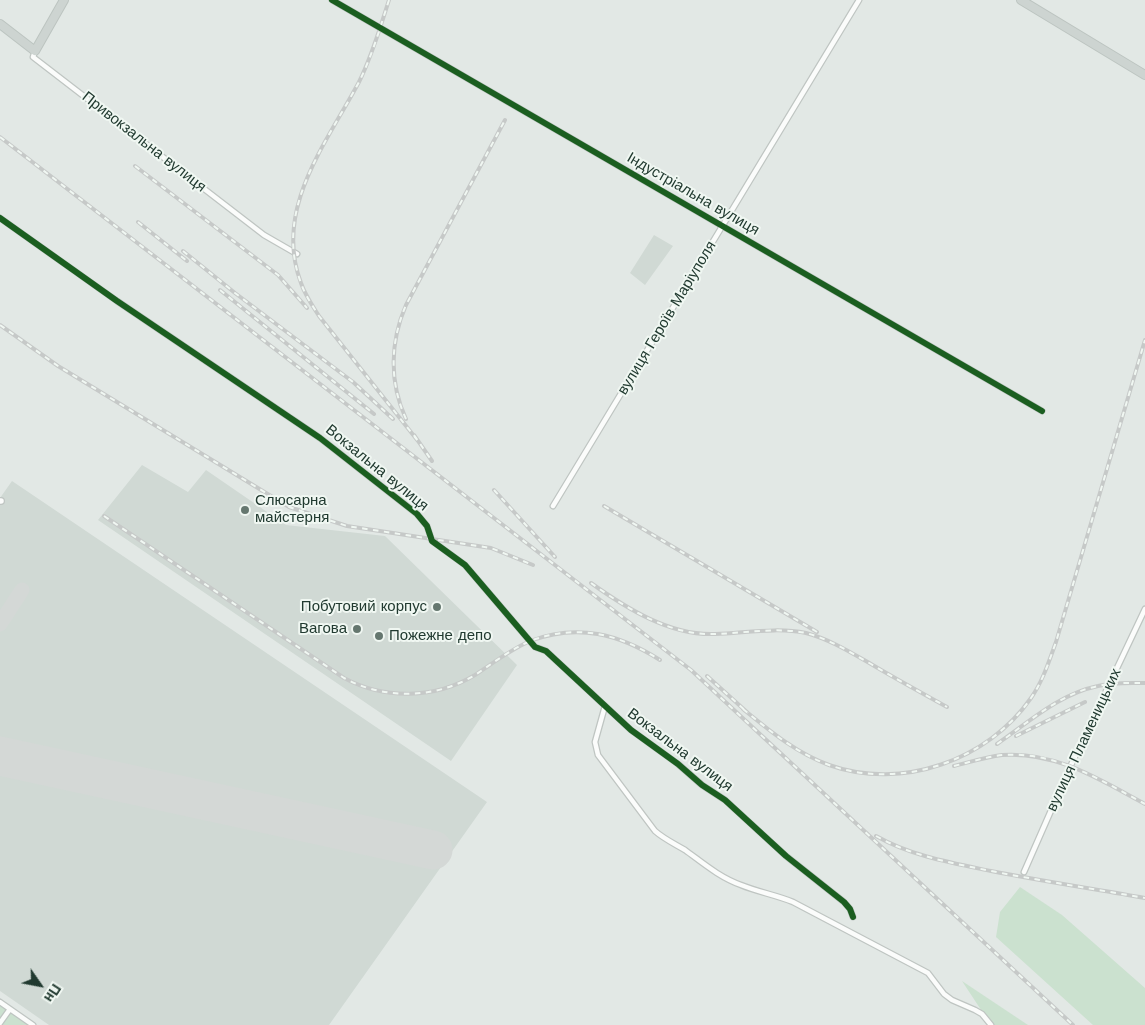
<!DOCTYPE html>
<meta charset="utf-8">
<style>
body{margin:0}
#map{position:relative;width:1145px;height:1025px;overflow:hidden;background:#e2e8e5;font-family:"Work Sans",sans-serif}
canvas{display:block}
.north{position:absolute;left:15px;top:960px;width:50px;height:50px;-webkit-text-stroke:4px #f0f7f2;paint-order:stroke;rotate:123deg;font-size:14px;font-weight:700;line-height:20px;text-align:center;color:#213a30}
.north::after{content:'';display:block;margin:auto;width:18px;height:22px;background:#213a30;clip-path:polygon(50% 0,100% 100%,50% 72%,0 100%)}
</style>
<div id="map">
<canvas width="1145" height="1025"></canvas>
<div class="north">Пн</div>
</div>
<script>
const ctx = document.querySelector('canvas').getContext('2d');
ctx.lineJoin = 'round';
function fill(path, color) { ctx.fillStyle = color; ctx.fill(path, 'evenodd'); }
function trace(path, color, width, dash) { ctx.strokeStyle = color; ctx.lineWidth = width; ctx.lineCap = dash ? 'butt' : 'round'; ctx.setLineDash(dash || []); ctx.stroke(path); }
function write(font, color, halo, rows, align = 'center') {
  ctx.font = font + ' "Work Sans",sans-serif'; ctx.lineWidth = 4; ctx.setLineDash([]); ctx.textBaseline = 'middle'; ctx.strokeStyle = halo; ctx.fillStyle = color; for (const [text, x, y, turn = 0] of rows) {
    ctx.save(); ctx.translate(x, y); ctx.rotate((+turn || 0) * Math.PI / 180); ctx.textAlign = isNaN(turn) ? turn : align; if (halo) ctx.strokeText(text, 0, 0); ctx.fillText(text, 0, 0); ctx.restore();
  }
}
const built = new Path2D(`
 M654,235L673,246L645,285L630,273Z
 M142,465L188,492L206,470L286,525L385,536L517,665L451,761L98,520Z
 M12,481L487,802L329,1025H49L0,991V498Z`);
const green = new Path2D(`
 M1020,887L1062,915L1145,988V1025H1093L996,937L1000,912Z
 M962,981L1028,1025H991Z
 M0,1005L29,1025H0Z`);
const taxiway = new Path2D(`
 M0,624L22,590`);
const runway = new Path2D(`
 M0,756L433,850`);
const minor = new Path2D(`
 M332,0L1042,411
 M35,51L33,57L264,235L297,254
 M0,218L117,301L320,438L417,514L427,526L432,541L465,565L535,647L546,651L631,730L678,764L702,785L725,800L786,856L844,902L850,909L853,917
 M553,506L859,0
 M605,706L595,742L598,755L655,831C664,839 675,844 685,850C703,863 719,877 741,885C758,892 776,895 793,902L928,973L944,994L952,1000L975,1010L982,1014L991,1025
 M1024,872L1071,765L1145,609
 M0,1002L33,1025
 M0,1023L10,1009`);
const tertiary = new Path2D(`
 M0,501H1`);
const primary = new Path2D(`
 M1021,0L1145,75
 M0,24L35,51L64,0`);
const rail = new Path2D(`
 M389,0C380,28 372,56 359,82C326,144 273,209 301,283C305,295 312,305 319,316L418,441
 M0,137L691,670L1073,1025
 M135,166L278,275L307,308
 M138,222L187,261
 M183,251L235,293L353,382L393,419
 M220,290L374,414
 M0,325L58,366L289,507L347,526L491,548L533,565
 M406,419C389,382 390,342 406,305L505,120
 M414,435L432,461
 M494,490L555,557
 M604,506L817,632
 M104,516L344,678C385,700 435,699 475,675C493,663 510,650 530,641C578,623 619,634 660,660
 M591,583C626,608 670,636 715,634C745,633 777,627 806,633C829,639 850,652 871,664C896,679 922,693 947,707
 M707,676L748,713
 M743,709C770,731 796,753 829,765C902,791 988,760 1031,698C1043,681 1049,661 1056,642L1145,340
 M1016,736L1085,702
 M997,744C1029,722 1059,694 1098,686C1113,682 1130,683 1145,683
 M954,766C970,762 986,757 1002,755C1056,751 1100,780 1145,804
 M876,836C911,856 952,863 991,871C1042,881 1094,889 1145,898`);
const cycleway = new Path2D(`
 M332,0L1042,411
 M0,218L117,301L320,438L417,514L427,526L432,541L465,565L535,647L546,651L631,730L678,764L702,785L725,800L786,856L844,902L850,909L853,917`);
const markers = [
 [245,510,5,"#65776f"],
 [437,607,5,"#65776f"],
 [357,629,5,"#65776f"],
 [379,636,5,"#65776f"]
];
const streetNames = [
 ["Привокзальна вулиця",144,142,38],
 ["Індустріальна вулиця",693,194,30],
 ["вулиця Героїв Маріуполя",667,318,-59],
 ["Вокзальна вулиця",377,468,39],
 ["вулиця Пламеницьких",1084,740,-65],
 ["Вокзальна вулиця",680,750,37]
];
const poiNames = [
 ["Слюсарна",255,501],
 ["майстерня",255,518],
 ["Побутовий корпус",427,607,"right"],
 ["Вагова",347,629,"right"],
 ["Пожежне депо",389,636]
];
fill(built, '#d0d9d4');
fill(green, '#cbe1cf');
trace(taxiway, '#d4d8d6', 15);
trace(runway, '#d4d8d6', 39);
trace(minor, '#bfc5c2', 7);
trace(tertiary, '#bfc5c2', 8);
trace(primary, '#bcc4c0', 10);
trace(minor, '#fbfcfb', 4.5);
trace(tertiary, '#fbfcfb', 5.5);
trace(primary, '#cdd4d1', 8);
trace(rail, '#c6c9c8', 4);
trace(rail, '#f0f7f2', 2, [5.5]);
trace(cycleway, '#1b5e20', 6);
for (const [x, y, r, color] of markers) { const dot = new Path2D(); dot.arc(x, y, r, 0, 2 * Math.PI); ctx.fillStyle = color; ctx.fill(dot); trace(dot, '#f0f7f2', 2); }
write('15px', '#213a30', '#f0f7f2', streetNames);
write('15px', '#213a30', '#f0f7f2', poiNames, 'left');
</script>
